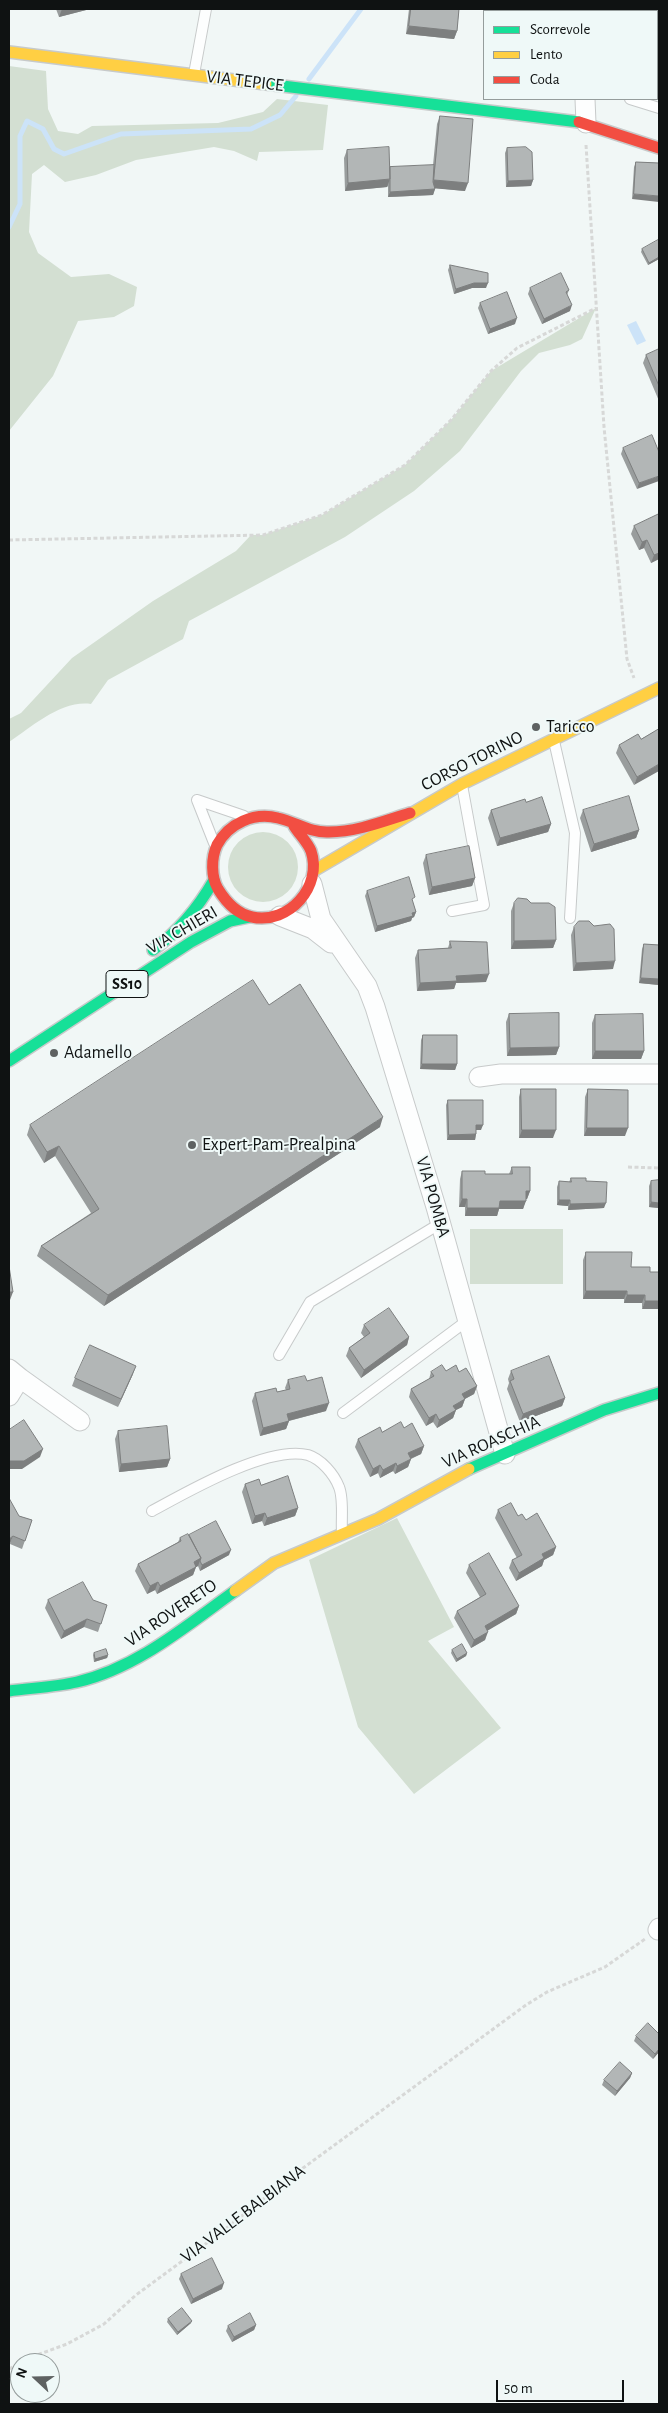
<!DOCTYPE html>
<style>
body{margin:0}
#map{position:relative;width:668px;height:2413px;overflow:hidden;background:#f1f7f6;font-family:"Alegreya Sans",sans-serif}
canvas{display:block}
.frame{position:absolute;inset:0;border:10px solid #0f1212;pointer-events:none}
.legend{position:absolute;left:483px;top:10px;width:175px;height:90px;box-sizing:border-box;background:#eff9f8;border:1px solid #959d9c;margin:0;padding:6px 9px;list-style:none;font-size:15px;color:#0f1212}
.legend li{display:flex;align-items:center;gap:10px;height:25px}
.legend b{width:25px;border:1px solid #959d9c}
.north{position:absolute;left:10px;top:2353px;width:50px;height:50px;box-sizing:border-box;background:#eff9f8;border:1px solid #959d9c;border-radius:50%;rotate:291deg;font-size:14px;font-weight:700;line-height:20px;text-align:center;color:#0f1212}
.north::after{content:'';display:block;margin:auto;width:18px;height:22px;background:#5e6262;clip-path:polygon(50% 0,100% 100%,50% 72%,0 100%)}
.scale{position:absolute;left:496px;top:2380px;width:128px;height:22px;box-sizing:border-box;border:2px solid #0f1212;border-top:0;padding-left:6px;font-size:15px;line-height:18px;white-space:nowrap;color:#0f1212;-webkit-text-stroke:4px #eff9f8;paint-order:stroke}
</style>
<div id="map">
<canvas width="668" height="2413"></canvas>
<div class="frame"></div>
<ul class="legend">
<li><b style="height:6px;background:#16e098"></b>Scorrevole</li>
<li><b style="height:6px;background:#ffcf43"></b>Lento</li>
<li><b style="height:6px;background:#f24e42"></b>Coda</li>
</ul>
<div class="north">N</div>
<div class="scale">50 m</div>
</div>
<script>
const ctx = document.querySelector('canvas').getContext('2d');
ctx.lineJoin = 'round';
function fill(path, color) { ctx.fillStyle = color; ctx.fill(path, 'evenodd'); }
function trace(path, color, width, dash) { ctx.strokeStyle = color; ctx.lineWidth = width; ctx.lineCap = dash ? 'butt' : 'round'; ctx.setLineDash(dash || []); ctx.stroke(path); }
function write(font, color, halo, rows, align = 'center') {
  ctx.font = font + ' "Alegreya Sans",sans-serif'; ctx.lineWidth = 4; ctx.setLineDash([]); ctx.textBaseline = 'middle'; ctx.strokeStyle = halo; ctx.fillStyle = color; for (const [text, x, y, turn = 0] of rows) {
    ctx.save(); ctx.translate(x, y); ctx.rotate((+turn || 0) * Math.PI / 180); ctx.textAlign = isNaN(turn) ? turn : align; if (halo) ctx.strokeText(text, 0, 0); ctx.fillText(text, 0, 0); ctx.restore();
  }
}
const green = new Path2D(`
 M9,66L46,71L48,109L58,131L78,134L92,126L218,123L263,112L277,99L328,105L323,150L259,152L257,161L234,151L214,147L136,160L96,175L65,182L44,165L32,174L29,232L38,253L71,277L109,274L137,287L134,306L114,317L78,321L53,376L9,431Z
 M596,308L582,339L570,345L539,353L521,371L460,451L414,491L345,537L189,621L183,639L108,680L91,704C61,700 32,727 9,742V719L21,713L72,658L153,601L236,551L251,535H263L322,515L405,465L451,420L491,371Z
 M228 867a35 35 0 1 1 70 0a35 35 0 1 1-70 0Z
 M470,1229H563V1284H470Z
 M397,1518L454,1627L428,1641L501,1728L414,1794L358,1727L309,1560Z`);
const water = new Path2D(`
 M636,321L646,341L637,345L627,325Z`);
const stream = new Path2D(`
 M309,79L361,9
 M9,227L20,204V136L27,121L43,129L54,149L64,154L121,134L251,129L280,115L296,96`);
const path = new Path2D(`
 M586,145L604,427L627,659L634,678
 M9,540L263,535L322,515L405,465L451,420L491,371L517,348L596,308
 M628,1167L659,1168
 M9,2369L37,2355L67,2344L104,2324L136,2295L215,2237L299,2171L526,2005L547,1992L605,1967L645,1939`);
const lane = new Path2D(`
 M643,11V9
 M657,24H659
 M194,74L206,9
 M630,99L659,108
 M554,741L575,833L570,918
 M197,800L244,816
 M197,800L214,843
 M452,911L484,905L462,785
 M279,1355L310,1302L441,1223
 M343,1413L468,1320
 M152,1511C187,1492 268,1445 308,1455C321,1459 334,1474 339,1487C344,1499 341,1519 342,1532`);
const street = new Path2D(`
 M577,9V11
 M585,99L586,123
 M312,884L321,919L367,986L375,1007L436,1207L505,1454
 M280,916L313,929L331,943
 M479,1077L501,1074H659
 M9,1369L20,1378L9,1396
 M20,1378L80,1421
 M658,1930L659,1928`);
const fast = new Path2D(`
 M266,84L579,122
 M153,950C179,931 198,908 214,880
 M9,1061L191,942L230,921L249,917
 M469,1469L604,1410L659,1393
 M9,1691C31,1688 55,1687 77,1682C137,1668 186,1626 235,1591`);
const slow = new Path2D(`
 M9,52L266,84
 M315,870L462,784L659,688
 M235,1591L274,1563L378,1519L469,1469`);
const jam = new Path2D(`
 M579,122L659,148
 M294,826C299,834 308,843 311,851C323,886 289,925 252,917C237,914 226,902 218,889C211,877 211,858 217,845C229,823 254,812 278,818C296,822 310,833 329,832C357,832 384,821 410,813`);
const wall = new Path2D(`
 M56,9H90L59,17Z
 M409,9H459L457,31L454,39L406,34Z
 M650,9H659V13L657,12V11L649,10Z
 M657,26L659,27V86L657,85Z
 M440,116L465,191L435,188V189L433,195L388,197V186L387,187L345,191L344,158L347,150L390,167L433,165L437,124Z
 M507,148L533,180L531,186L506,187L505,153Z
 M636,162L659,163L632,199L634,167Z
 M659,242V259L648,265L641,252L642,249Z
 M450,265L486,288H472L454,294L448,270Z
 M530,288L569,290L567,295L570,311L542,324L528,294Z
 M480,303L515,324L488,334L478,308Z
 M659,349V401L643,363L646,355Z
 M623,448L659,452L637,489L621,454Z
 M659,514V559L651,563L644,548L639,550L631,534L634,526Z
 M659,729L634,785L616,753L619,745L641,739Z
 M526,802L551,824L548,832L497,846L488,818L491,810Z
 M583,810L639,830L636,838L591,852L580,818Z
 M426,855L475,878L472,886L429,895L423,863Z
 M367,891L413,903L416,912L414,917L412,918L411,921L375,932L365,896Z
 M514,903L556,940L553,948L511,949V911Z
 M574,927L613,969L573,971L571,935Z
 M450,941L486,982L456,983L454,989L417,991L415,958L418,950L448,948Z
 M644,944L659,945V985L639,983L642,949Z
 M269,1005L380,1127L104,1306L37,1256L41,1246L91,1213L55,1156L44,1163L27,1135L30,1125Z
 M509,1014L559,1047L556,1055L507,1056L506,1022Z
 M595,1015L644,1051L641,1059H592V1023Z
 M423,1035L457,1064L455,1070L420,1069L421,1040Z
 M521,1089L553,1138H519V1097Z
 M588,1089L625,1136H584L585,1097Z
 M448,1100L481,1130H476V1134L475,1140H447L446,1105Z
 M512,1167L530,1191L527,1199H526L523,1209H499L497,1216H465V1207H459L460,1179L462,1171L485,1174H509Z
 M571,1178L586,1181L604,1208L568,1210V1206L557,1205V1187L559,1181L569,1182Z
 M659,1180V1208L649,1207V1186L651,1181Z
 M586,1252L631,1267L650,1272H659L642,1309V1303H624V1299H583V1260Z
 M364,1325L409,1337L407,1345L361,1378L346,1356L349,1348L364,1337L361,1333Z
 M446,1371L459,1372L477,1386L474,1394L465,1399L462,1407L456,1410L453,1418L437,1428L433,1422L426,1426L409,1397L411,1389L429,1379L431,1372Z
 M511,1371L565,1398L562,1406L520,1422L507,1389L509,1383L508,1379Z
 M133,1374L118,1407L72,1386L75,1378Z
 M288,1380L307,1381L326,1411L289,1421L286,1429L260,1436L252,1401L255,1393L277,1392L286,1390L285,1388Z
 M404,1428L424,1446L421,1454L411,1459L408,1467L395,1474L393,1471L380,1478L378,1473L370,1477L355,1447L358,1439Z
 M118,1431L170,1459L167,1467L119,1472L115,1439Z
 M245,1484L261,1485L298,1508L295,1516L264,1526L262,1521L252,1524L242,1492Z
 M498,1510L518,1516L526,1520L556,1547L553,1555L544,1560L542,1566L516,1581L509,1568L512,1560L517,1558L495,1518Z
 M19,1516L32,1520L22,1549L10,1544Z
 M189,1535L229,1555L200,1571L198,1566L196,1567L193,1575L157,1594L155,1590L147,1594L135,1571L138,1564L178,1542L180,1538Z
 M469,1565L519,1606L516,1614L487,1630L485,1640L471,1648L454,1618L457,1611L480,1597L466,1573Z
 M48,1600L107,1605L98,1632L84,1627L61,1639L45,1608Z
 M452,1650L467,1653L466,1656L456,1662L451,1653Z
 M94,1653L108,1655L107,1658L94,1662L93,1655Z
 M659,2034V2052L653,2059L634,2041L636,2036Z
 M632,2073L630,2078L615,2096L602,2085L604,2080Z
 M181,2274L222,2289L191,2304L179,2279Z
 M168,2319L191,2323L177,2335L167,2322Z
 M256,2325L254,2330L232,2342L226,2331L228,2326Z`);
const shadedWall = new Path2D(`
 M62,9H90L59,17Z
 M409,26L457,31L454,39L406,34Z
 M390,179L387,187L345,191L348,183Z
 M434,180L468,183L465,191L431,188Z
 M533,180L531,186L506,187L508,181Z
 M435,189L433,195L388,197L390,192Z
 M634,194L659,196V202L632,199Z
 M659,257V259L648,265L649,263Z
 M474,283H488L486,288H472L454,294L456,289Z
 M572,305L570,311L542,324L544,319Z
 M517,318L515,324L488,334L490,329Z
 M659,476V481L637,489L639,483Z
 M647,540L644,548L639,550L642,542Z
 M659,553V559L651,563L654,555Z
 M659,764V771L634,785L637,777Z
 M551,824L548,832L497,846L500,838Z
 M639,830L636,838L591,852L594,844Z
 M475,878L472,886L429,895L432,887Z
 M416,912L414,917L412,918L411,921L375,932L377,926Z
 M556,940L553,948L511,949L514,941Z
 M615,961L613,969L573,971L576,963Z
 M489,974L486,982L456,983L454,989L417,991L420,983L456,976Z
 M641,978L659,979V985L639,983Z
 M559,1047L556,1055L507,1056L510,1048Z
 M595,1051H644L641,1059H592Z
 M422,1064H457L455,1070L420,1069Z
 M383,1117L380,1127L104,1306L108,1295Z
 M476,1125H483L481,1130H474Z
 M587,1128H628L625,1136H584Z
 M522,1130H556L553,1138H519Z
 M476,1134L475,1140H447L449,1135Z
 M59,1146L55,1156L44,1163L47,1152Z
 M526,1191H530L527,1199H523Z
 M462,1199H467L465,1207H459Z
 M559,1200H570L568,1206L557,1205Z
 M500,1201H526L523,1209H499L497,1216H465L467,1208Z
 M651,1202L659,1203V1208L649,1207Z
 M606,1203L604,1208L568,1210L570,1204Z
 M586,1291H627L624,1299H583Z
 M9,1292H13L10,1300H9Z
 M627,1295H645L642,1303H624Z
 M645,1301H659V1309H642Z
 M409,1337L407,1345L361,1378L364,1370Z
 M136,1366L133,1374L118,1407L121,1399Z
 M477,1386L474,1394L459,1402L462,1394Z
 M565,1398L562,1406L520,1422L523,1414Z
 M465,1399L462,1407L456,1410L453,1418L437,1428L439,1420L453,1406Z
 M329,1403L326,1411L284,1422L287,1414Z
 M436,1414L433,1422L426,1426L429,1418Z
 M289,1421L286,1429L260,1436L263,1428Z
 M424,1446L421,1454L405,1461L408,1453Z
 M43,1449L40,1457L22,1469H9V1461Z
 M170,1459L167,1467L119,1472L121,1464Z
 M411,1459L408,1467L395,1474L397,1466Z
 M396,1463L393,1471L380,1478L383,1470Z
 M380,1465L378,1473L370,1477L373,1469Z
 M298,1508L295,1516L264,1526L267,1518Z
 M265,1513L262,1521L252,1524L255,1516Z
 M13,1536L10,1544L9,1545V1539Z
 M556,1547L553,1555L544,1560L542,1566L516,1581L519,1573L542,1554Z
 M231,1550L229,1555L200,1571L202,1565Z
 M201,1558L198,1566L191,1570L194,1562Z
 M196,1567L193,1575L157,1594L160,1586Z
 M158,1582L155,1590L147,1594L150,1586Z
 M519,1606L516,1614L482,1634L485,1626Z
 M87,1619L84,1627L61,1639L64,1631Z
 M488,1632L485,1640L471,1648L474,1640Z
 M467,1653L466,1656L456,1662L457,1659Z
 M108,1655L107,1658L94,1662L95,1659Z
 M659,2049V2052L653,2059L655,2054Z
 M632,2073L630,2078L615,2096L617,2091Z
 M224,2283L222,2289L191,2304L193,2299Z
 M192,2321L191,2323L177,2335L178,2332Z
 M256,2325L254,2330L232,2342L234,2337Z`);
const building = new Path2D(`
 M411,9H459L457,31L409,26Z
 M657,26L659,27V77H657Z
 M440,116L473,119L468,183L434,180Z
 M389,147L390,179L348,183L347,150Z
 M526,147L532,152L533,180L508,181L507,148Z
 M636,162L659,163V196L634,194Z
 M434,165L433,182L435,189L390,192V167Z
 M658,240L659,242V257L649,263L642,249Z
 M450,265L488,273V283H474L456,289Z
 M561,273L569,290L566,292L572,305L544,319L530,288Z
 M507,292L517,318L490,329L480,303Z
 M659,349V386L646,355Z
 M652,435L659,452V476L639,483L623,448Z
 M659,514V553L654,555L647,540L642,542L634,526Z
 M659,729V764L637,777L619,745L638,734L641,739Z
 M629,796L639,830L594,844L583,810Z
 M542,797L551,824L500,838L491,810L525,799L526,802Z
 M469,846L475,878L432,887L426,855Z
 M409,877L415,897L412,899L416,912L412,913L413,916L377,926L367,891Z
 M518,898L527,899L531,903H549L555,907L556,940L514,941V903Z
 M579,921H589L594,926L610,924L614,929L615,961L576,963L574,927Z
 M450,941L487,942L489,974L456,976L457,981L420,983L418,950L451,948Z
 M644,944L659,945V979L641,978Z
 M253,980L269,1005L300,984L383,1117L108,1295L41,1246L99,1209L59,1146L47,1152L30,1125Z
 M559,1013V1047L510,1048L509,1014Z
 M643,1014L644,1051H595V1015Z
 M423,1035H457V1064H422Z
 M521,1089H556V1130H522Z
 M588,1089L628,1090V1128H587Z
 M448,1100H483V1125H476V1134L449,1135Z
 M512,1167H530V1191H526V1201H500L499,1208H467V1199H462V1171H485V1174H512Z
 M571,1178H586V1181L607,1182L606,1203L570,1204V1200H559V1181L571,1182Z
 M659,1180V1203L651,1202V1181Z
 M586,1252H632L631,1267H650V1272H659V1301H645V1295H627V1291H586Z
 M9,1266L13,1292H9Z
 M389,1308L409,1337L364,1370L349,1348L370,1333L364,1325Z
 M90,1345L136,1366L121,1399L75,1378Z
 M549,1356L565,1398L523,1414L510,1381L514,1379L511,1371Z
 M442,1365L446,1371L456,1365L459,1372L466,1368L477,1386L462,1394L465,1399L453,1406L456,1410L439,1420L436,1414L429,1418L411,1389L434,1376L431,1372Z
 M305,1376L307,1381L322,1377L329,1403L287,1414L289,1421L263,1428L255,1393L276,1388L277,1392L290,1389L288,1380Z
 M24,1420L43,1449L24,1461H9V1430Z
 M401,1422L404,1428L412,1423L424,1446L408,1453L411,1459L397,1466L396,1463L383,1470L380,1465L373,1469L358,1439L380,1427L382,1432Z
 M167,1426L170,1459L121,1464L118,1431Z
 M288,1476L298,1508L267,1518L265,1513L255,1516L245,1484L259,1479L261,1485Z
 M9,1498L19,1516L32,1520L25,1541L13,1536L9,1539Z
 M511,1503L518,1516L522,1514L526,1520L537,1513L556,1547L542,1554L544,1558L519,1573L512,1560L522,1555L498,1510Z
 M216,1521L231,1550L202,1565L200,1561L201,1558L189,1535Z
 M188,1534L201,1558L194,1562L196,1567L160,1586L158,1582L150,1586L138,1564L181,1541L180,1538Z
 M489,1553L519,1606L485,1626L488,1632L474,1640L457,1611L486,1594L469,1565Z
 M83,1582L93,1600L107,1605L101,1624L87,1619L64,1631L48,1600Z
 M462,1644L467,1653L457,1659L452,1650Z
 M106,1649L108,1655L95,1659L94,1653Z
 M648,2023L659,2034V2049L655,2054L636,2036Z
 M620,2062L632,2073L617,2091L604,2080Z
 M212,2258L224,2283L193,2299L181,2274Z
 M182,2308L192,2321L178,2332L168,2319Z
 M250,2313L256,2325L234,2337L228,2326Z`);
const markers = [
 [536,727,5,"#5e6262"],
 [54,1053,5,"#5e6262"],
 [192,1145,5,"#5e6262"]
];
const shields = [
 [127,984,42]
];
const shieldNames = [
 ["SS10",127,984]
];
const streetNames = [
 ["VIA TEPICE",245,81,7],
 ["CORSO TORINO",472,761,-27],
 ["VIA CHIERI",182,930,-30],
 ["VIA POMBA",433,1197,74],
 ["VIA ROASCHIA",491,1442,-24],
 ["VIA ROVERETO",171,1613,-34],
 ["VIA VALLE BALBIANA",243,2214,-37]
];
const poiNames = [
 ["Taricco",546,727],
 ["Adamello",64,1053],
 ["Expert-Pam-Prealpina",202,1145]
];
fill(green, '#d3dfd2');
fill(water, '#cce3f8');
trace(stream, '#cce3f8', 5);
trace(lane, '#c7caca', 12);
trace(street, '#c7caca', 21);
trace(fast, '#c7caca', 14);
trace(slow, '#c7caca', 14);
trace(jam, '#c7caca', 14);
trace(path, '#d7d8d7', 3, [4, 2.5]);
trace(lane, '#fdfefe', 10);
trace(street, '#fdfefe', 19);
trace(fast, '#16e098', 11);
trace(slow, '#ffcf43', 11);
trace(jam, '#f24e42', 11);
fill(wall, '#999d9d');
fill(shadedWall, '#7d7f7f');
fill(building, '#b2b6b6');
trace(building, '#7d7f7f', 1);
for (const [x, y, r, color] of markers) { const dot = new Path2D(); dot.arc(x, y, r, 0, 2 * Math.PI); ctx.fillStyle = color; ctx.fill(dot); trace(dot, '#eff9f8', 2); }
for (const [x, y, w] of shields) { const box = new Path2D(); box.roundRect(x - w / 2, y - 13.5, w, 27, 4); ctx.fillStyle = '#eff9f8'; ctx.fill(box); trace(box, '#0f1212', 1); }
write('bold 16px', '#0f1212', null, shieldNames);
write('18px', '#0f1212', '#eff9f8', streetNames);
write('18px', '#0f1212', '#eff9f8', poiNames, 'left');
</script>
